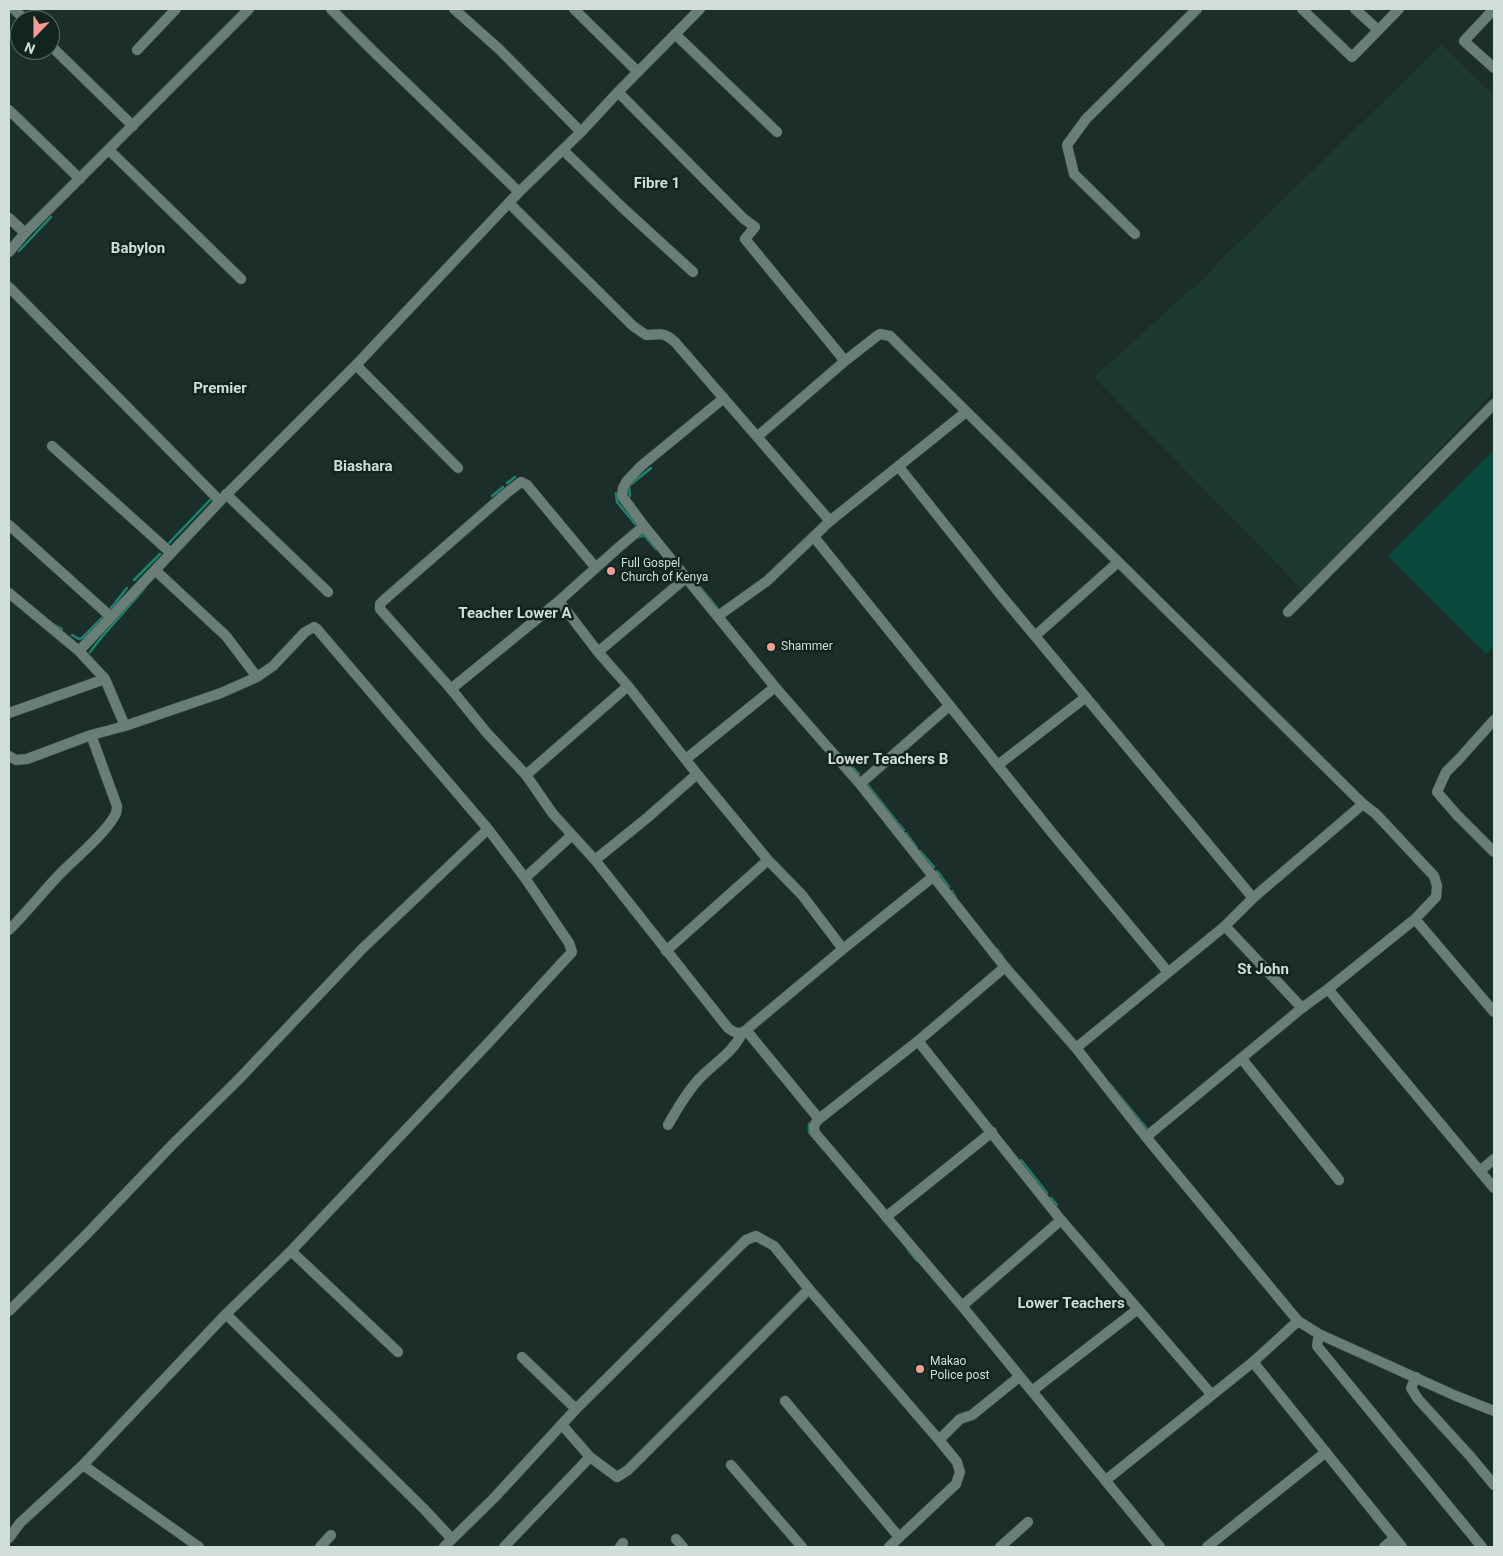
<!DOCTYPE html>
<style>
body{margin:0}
#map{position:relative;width:1503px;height:1556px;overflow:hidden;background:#1b2e29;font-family:Roboto,sans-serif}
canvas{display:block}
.frame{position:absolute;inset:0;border:10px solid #d1ddd9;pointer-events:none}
.north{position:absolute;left:10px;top:10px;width:50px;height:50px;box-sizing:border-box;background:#12241f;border:1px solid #5e6e69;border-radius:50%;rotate:202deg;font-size:14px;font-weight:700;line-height:20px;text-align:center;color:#d1ddd9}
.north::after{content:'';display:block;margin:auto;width:18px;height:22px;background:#f59c95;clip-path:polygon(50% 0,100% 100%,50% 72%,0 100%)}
</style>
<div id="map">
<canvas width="1503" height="1556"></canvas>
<div class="frame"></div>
<div class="north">N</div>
</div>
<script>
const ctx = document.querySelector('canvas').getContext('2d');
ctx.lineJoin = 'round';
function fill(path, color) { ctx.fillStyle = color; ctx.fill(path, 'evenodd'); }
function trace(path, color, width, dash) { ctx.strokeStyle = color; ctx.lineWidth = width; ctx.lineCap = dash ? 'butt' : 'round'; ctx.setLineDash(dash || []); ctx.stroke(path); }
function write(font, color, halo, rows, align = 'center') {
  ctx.font = font + ' Roboto,sans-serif'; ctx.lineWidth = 5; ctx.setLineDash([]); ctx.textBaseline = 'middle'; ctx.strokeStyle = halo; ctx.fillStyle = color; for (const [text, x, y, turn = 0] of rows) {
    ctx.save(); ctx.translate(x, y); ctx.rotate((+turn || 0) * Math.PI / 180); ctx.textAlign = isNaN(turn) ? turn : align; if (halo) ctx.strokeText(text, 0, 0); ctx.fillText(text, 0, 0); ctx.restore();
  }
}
const built = new Path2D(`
 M1442,45L1494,96V391L1304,592L1094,377L1209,273L1215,265Z`);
const green = new Path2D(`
 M1494,450V646L1486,654L1388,556Z`);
const stream = new Path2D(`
 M19,251L51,217
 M507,483L515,477
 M616,493L617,502L636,525
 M492,496L503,487
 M630,496L629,486L651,468
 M636,538L644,535L656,549
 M169,543L211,499
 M134,580L160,554
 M700,587L719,610
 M111,608L127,588
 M53,624L62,629
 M72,635L79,639L82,638L104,616
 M90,652L101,638L144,589
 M839,753L859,774
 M867,784L897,822
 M899,824L904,830
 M906,833L917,848
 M920,851L934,867
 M937,871L949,887
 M952,891L956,898
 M997,949L1003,957
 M1110,1084L1147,1129
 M809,1124V1132L811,1135
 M1021,1160L1047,1193
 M1051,1198L1057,1205
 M908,1250L917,1261`);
const street = new Path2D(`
 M14,9L25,20
 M331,9L371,49L519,192
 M454,9L499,49L581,132
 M574,9L638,72
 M1302,9L1352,57L1399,9
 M1355,9L1378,30
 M1494,9L1464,41L1494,68
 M675,34L777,132
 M50,45L133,126
 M137,50L176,9
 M618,92L744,219L755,227L745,239L845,361
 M9,110L80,179
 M109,150L241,279
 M563,150L624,209L693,272
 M509,203L633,326L646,335C661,335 663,331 675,342L830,521
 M9,218L25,233
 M1135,234L1074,174L1067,145L1086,119L1197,9
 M9,252L25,233L249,9
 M9,287L220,501
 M356,365L458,468
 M724,398L641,466L627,481L623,488L622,496L644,526L775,687L860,784L1005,967L1076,1048L1146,1137L1298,1321
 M758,436L845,361L877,336L880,334L890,336L1363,804L1253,898L1225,926L1076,1048
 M52,446L171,553
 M899,467L1000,594L1253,898
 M226,494L328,592
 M9,525L111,617
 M814,537L1053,834L1168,972
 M596,568L527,485L521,482L509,491L384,600L380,604V609L451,689L486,732L526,775L553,814L595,860L728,1028C735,1033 740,1035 746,1030L843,949L934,876
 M155,570L226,636L257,677
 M9,593L79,651L105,679L125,726
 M559,601L598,652L628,686L697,774L768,860L802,895L843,949
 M1288,612L1494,404
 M718,616L767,581L830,521L966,412
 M1035,636L1117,563
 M79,651L220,501L356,365L519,192L581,132L618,92L700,9
 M598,652L687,577
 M451,689L559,601L619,547L644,526
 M9,713L105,679
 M1494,720L1460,758L1446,772L1437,792L1457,815L1494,852
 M9,756L16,760L27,759L91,735L125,726L221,693L257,677L273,666L305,632L314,627L317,629L488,829L525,878L569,943L572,952L491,1040L291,1251L226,1314L83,1465L20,1523L9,1538
 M686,759L775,687
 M998,765L1086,697
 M526,775L628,686
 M860,784L949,706
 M595,860L647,818L697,774
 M525,878L572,835
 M1415,919L1494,1012
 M1225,926L1302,1008
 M9,930C26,913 41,894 58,876C74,859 103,836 114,817C117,813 117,810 117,806L91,735
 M666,951L768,860
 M1005,967L918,1041L819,1119C814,1124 813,1126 815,1133L962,1306L1160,1547
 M1328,989L1494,1188
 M746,1030L819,1119
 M918,1041L1061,1220L1212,1395
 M1242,1059L1339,1180
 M668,1125C677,1109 687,1092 699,1079C714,1063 733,1053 742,1033
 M1146,1137L1302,1008L1328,989L1415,919L1436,897L1437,886L1434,876L1376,814L1363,804
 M1480,1171L1494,1159
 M886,1217L992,1132
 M291,1251L398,1352
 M962,1306L1061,1220
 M9,1311L84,1237L173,1144L239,1079L362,949L488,829
 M226,1314L424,1509L452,1539
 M1319,1334L1317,1346L1482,1547
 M522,1357L576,1409
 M1253,1362L1402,1547
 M1416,1377L1411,1388L1418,1399L1470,1456L1494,1485
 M1032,1391L1138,1309
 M785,1401L899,1537
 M562,1425L590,1457L617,1477L628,1470L809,1289
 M939,1440L960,1419L972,1415L1019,1377
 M83,1465L199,1547
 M731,1465L802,1547
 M1106,1480L1253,1362L1298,1321L1319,1334L1456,1396L1494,1411
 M676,1539L683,1547
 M320,1547L331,1535
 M444,1547L495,1497L576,1409L746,1240L756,1236L774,1246L809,1289L939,1440L957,1462L960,1472L956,1484L889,1547
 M504,1547L590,1457
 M620,1547L623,1543
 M1000,1547L1028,1522
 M1207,1547L1326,1452
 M1384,1547L1394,1539`);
const markers = [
 [611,571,5,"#f59c95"],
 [771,647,5,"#f59c95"],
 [920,1369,5,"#f59c95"]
];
const poiNames = [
 ["Full Gospel",621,564],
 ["Church of Kenya",621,578],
 ["Shammer",781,647],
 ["Makao",930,1362],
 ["Police post",930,1376]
];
const quarterNames = [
 ["Fibre 1",657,184],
 ["Babylon",138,249],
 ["Premier",220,389],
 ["Biashara",363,467],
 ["Teacher Lower A",515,614],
 ["Lower Teachers B",888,760],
 ["St John",1263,970],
 ["Lower Teachers",1071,1304]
];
fill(built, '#1d3931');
fill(green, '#084b3d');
trace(stream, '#1a866f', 2.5);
trace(street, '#394a45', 11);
trace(street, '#697e77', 10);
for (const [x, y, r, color] of markers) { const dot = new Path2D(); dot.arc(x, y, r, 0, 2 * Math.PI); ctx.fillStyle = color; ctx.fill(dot); trace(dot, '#12241f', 2); }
write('12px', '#d1ddd9', '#12241f', poiNames, 'left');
write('bold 15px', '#d1ddd9', '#12241f', quarterNames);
</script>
